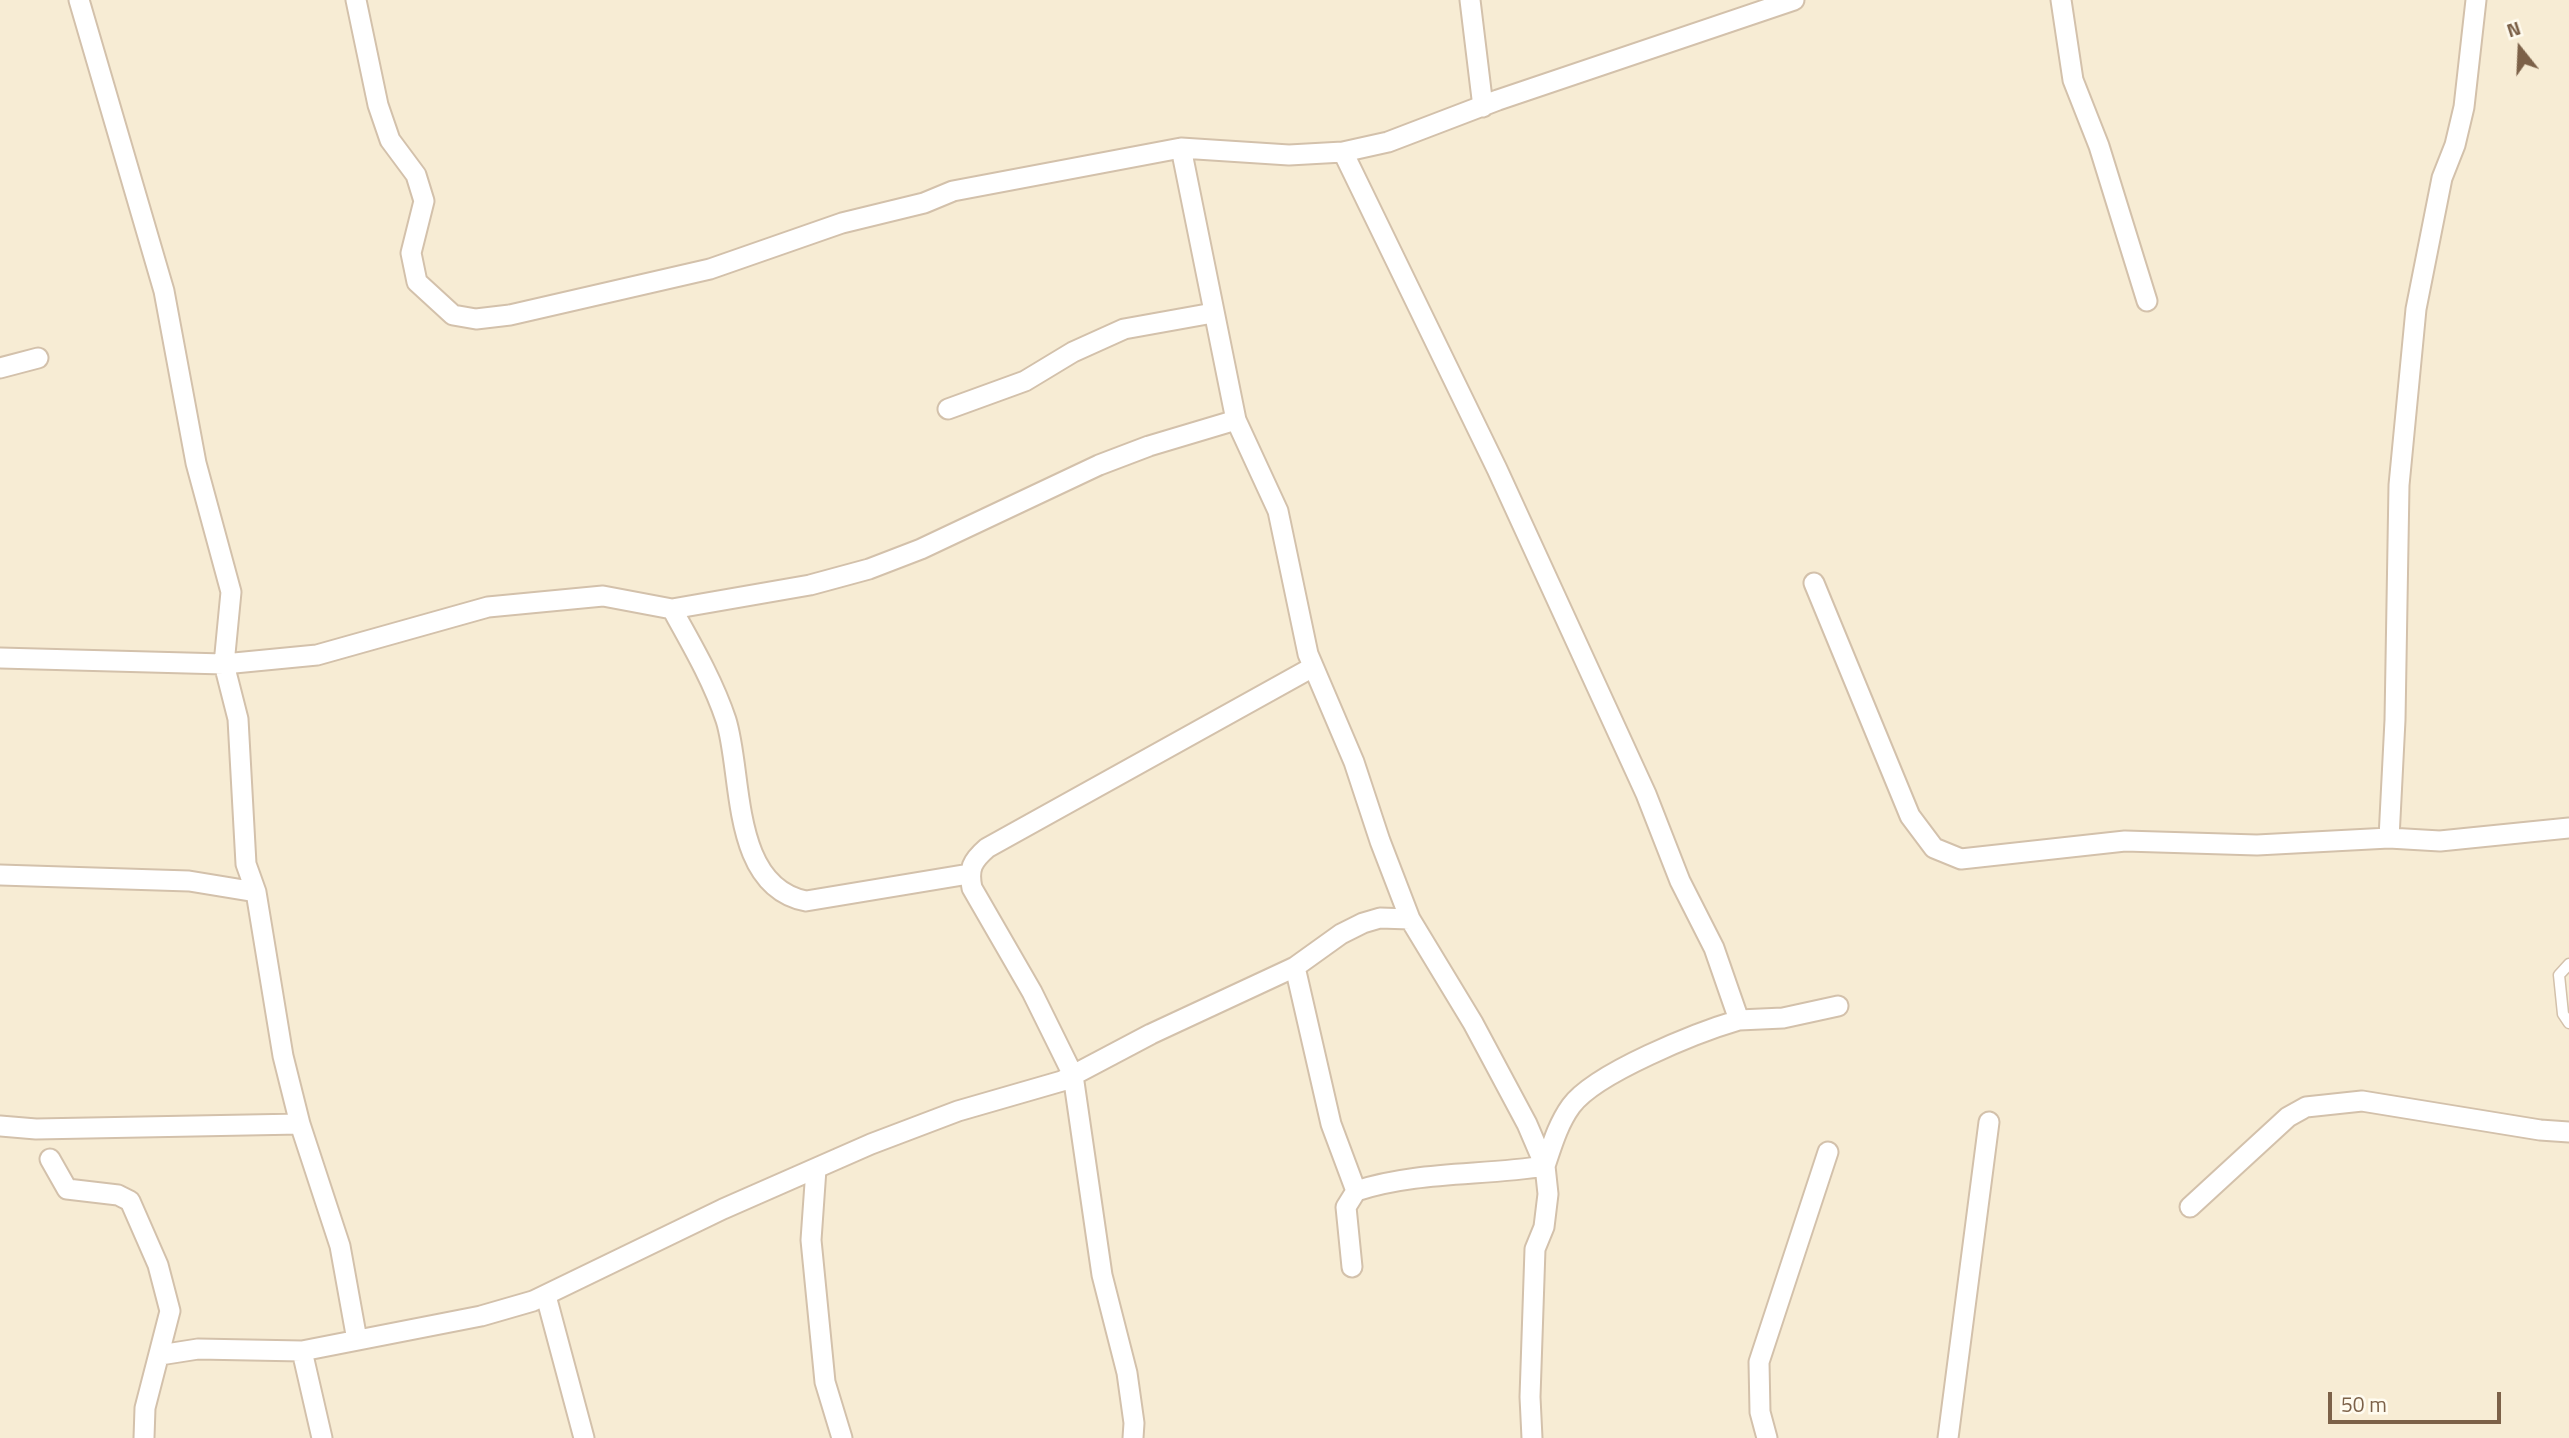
<!DOCTYPE html>
<style>
body{margin:0}
#map{position:relative;width:2569px;height:1438px;overflow:hidden;background:#fff8e7;font-family:"Titillium Web",sans-serif}
canvas{display:block}
.north{position:absolute;left:2485px;top:14px;width:70px;height:70px;-webkit-text-stroke:5px #fffbef;paint-order:stroke;rotate:342deg;font-size:19px;font-weight:700;line-height:28px;text-align:center;color:#7c6148}
.north::after{content:'';display:block;margin:auto;width:24px;height:32px;background:#7c6148;clip-path:polygon(50% 0,100% 100%,50% 72%,0 100%)}
.scale{position:absolute;left:2328px;top:1392px;width:173px;height:32px;box-sizing:border-box;border:4px solid #7c6148;border-top:0;padding-left:9px;font-size:21px;line-height:24px;white-space:nowrap;color:#7c6148;-webkit-text-stroke:5px #fffbef;paint-order:stroke}
</style>
<div id="map">
<canvas width="2569" height="1438"></canvas>
<div class="north">N</div>
<div class="scale">50 m</div>
</div>
<script>
const ctx = document.querySelector('canvas').getContext('2d');
ctx.lineJoin = 'round';
function fill(path, color) { ctx.fillStyle = color; ctx.fill(path, 'evenodd'); }
function trace(path, color, width, dash) { ctx.strokeStyle = color; ctx.lineWidth = width; ctx.lineCap = dash ? 'butt' : 'round'; ctx.setLineDash(dash || []); ctx.stroke(path); }
const residential = new Path2D(`
 M0,0H2569V1438H0Z`);
const service = new Path2D(`
 M2569,964L2559,975L2563,1014L2569,1023`);
const minor = new Path2D(`
 M79,0L164,291L196,463L231,592L224,664L238,719L246,864L256,892L283,1056L300,1124L340,1246L357,1340
 M356,0L378,105L390,140L416,175L424,201L411,253L417,282L453,315L476,319L510,315L710,269L842,223L924,203L953,191L1181,148L1289,155L1343,152L1388,142L1498,100L1794,0
 M1470,0L1483,107
 M2061,0L2073,80L2099,146L2147,301
 M1181,148L1236,420L1278,511L1308,654L1354,762L1380,841L1410,919L1473,1023L1527,1124L1545,1166L1548,1194L1544,1227L1535,1249L1530,1397L1532,1438
 M1343,152L1497,469L1646,794L1680,881L1714,948L1739,1020C1698,1032 1595,1073 1571,1106C1558,1124 1552,1145 1545,1166C1482,1176 1417,1171 1356,1191L1346,1207L1352,1267
 M0,368L38,358
 M948,409L1025,381L1073,352L1124,329L1213,313
 M1814,583L1910,816L1934,848L1961,859L2125,841L2257,845L2389,838L2440,841L2569,828
 M672,609C692,645 713,681 726,720C743,774 730,886 806,901L969,874
 M0,658L224,664L317,655L488,607L603,596L672,609L810,585L869,569L921,549L1099,465L1149,446L1236,420
 M2389,838L2395,720L2399,485L2416,309L2442,178L2455,145L2464,107L2476,0
 M0,875L189,881L256,892
 M1295,967L1331,1124L1356,1191
 M1739,1020L1783,1018L1838,1006
 M0,1126L36,1129L300,1124
 M50,1159L67,1189L118,1195L130,1201L158,1265L170,1311L145,1408L144,1438
 M816,1169L811,1240L825,1382L842,1438
 M2190,1207L2288,1117L2306,1107L2362,1101L2540,1130L2569,1132
 M546,1296L584,1438
 M302,1351L322,1438
 M160,1355L198,1349L302,1351L481,1316L533,1301L723,1209L871,1144L958,1111L1062,1081L1151,1034L1295,967L1341,934L1363,923L1380,918L1410,919
 M1133,1438L1134,1423L1127,1373L1102,1275L1073,1075L1032,992L972,888C968,869 972,861 987,848L1313,667
 M1767,1438L1760,1412L1759,1362L1828,1152
 M1948,1438L1989,1122`);
fill(residential, '#f7ecd4');
trace(service, '#d3c1ab', 13);
trace(minor, '#d3c1ab', 23);
trace(service, '#fff', 10);
trace(minor, '#fff', 19);
</script>
